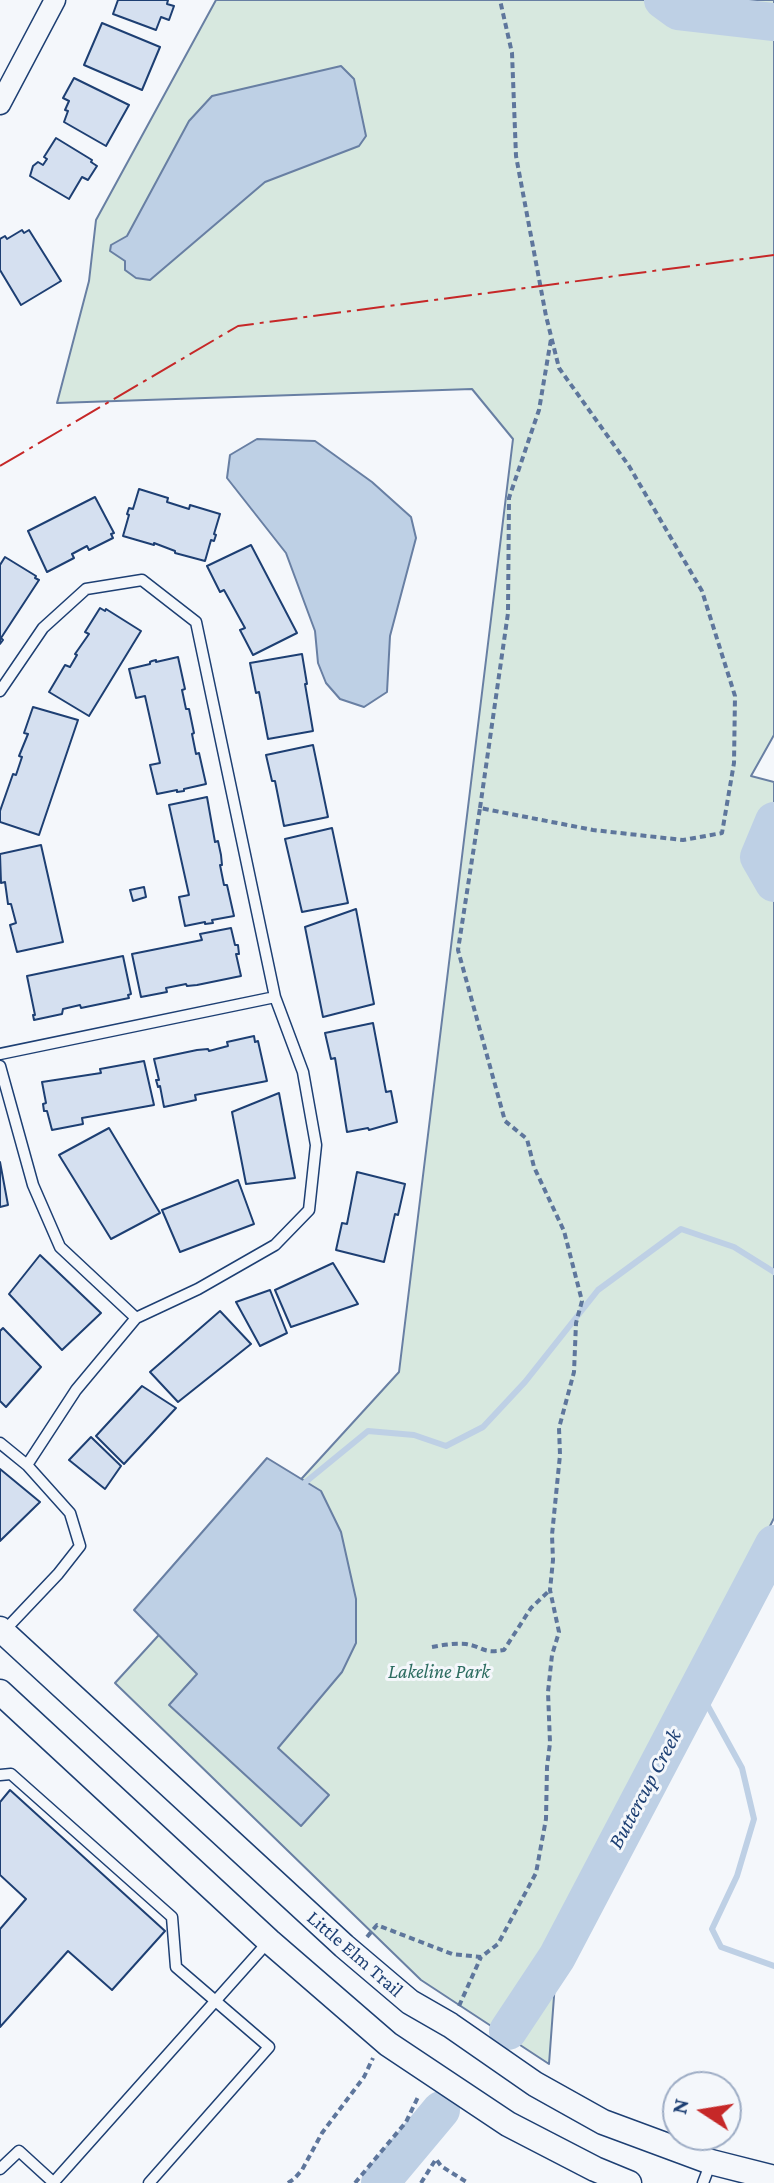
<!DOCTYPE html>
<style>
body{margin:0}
#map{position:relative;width:774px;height:2183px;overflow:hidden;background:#f4f7fb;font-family:"Crimson Pro",serif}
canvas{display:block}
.north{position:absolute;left:662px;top:2071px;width:80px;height:80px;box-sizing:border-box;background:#f4f7fb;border:2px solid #9eadc5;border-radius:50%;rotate:282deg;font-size:22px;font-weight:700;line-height:32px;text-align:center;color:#1d3f73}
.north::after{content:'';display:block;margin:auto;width:28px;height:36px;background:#c62828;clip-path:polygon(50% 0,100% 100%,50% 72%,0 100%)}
</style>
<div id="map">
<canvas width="774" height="2183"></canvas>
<div class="north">N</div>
</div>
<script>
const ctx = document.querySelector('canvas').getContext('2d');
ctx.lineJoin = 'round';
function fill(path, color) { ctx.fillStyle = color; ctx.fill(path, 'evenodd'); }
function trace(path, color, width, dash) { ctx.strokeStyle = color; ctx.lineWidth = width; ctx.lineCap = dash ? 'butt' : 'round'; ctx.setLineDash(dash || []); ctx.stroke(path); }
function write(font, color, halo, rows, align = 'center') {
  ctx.font = font + ' "Crimson Pro",serif'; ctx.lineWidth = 6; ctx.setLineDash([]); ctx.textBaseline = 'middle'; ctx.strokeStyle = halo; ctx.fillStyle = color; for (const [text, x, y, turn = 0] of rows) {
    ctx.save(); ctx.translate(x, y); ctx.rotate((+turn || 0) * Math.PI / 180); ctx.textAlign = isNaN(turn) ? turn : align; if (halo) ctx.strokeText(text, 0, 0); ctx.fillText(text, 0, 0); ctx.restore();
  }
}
const green = new Path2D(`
 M216,0H774V735L751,776L774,782V1518L557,1956L549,2064L421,1980L115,1683L399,1372L513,439L472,389L57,403L89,281L96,220Z`);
const water = new Path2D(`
 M341,66L354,79L366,136L359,146L265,182L150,280L136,278L125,270V261L110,251L111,245L127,236L189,121L212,96Z
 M257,439L315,441L372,482L411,517L416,538L390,636L387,692L364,707L340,699L326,683L318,663L315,631L286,553L227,478L230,455Z
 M267,1458L321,1491L341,1532L356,1599V1643L342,1672L278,1748L329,1795L301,1826L169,1705L197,1674L134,1610Z`);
const stream = new Path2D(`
 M302,1485L368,1431L414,1435L446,1446L483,1427L525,1382L598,1290L681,1229L734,1247L774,1272
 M698,1688L742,1768L754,1819L737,1876L712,1929L721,1947L774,1966`);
const river = new Path2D(`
 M663,0L678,11L774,22
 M774,821L759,857L774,883
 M508,2031L557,1957L774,1544
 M380,2183L441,2110`);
const building = new Path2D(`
 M118,0H168L167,4L174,6L169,20L161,17L156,30L113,14Z
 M102,23L160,47L142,90L84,65Z
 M74,78L129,105L106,146L64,122L68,111L65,110L69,101L63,98Z
 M56,138L92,160L91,162L97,166L88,180L82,177L69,199L30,176L33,166L38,162L43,165L47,159L44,157Z
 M22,230L24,233L29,230L61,281L21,305L0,270V239L5,236L7,239Z
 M139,489L168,498L167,502L189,509L190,505L220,514L214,534L216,535L214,541L211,540L205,561L175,553V551L154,543V545L123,536L129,515L127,514L129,508L133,509Z
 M95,497L114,533L111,534L113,538L89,550L87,546L72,554L74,558L47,572L28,531Z
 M251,545L297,633L253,655L240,630L245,628L224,590L220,592L207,566Z
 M5,557L36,576L35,578L39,580L1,638L3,640L0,644V565Z
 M100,608L105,611L106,609L141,631L89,716L49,692L65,665L70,667L77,655L75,654L89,634L85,632Z
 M302,654L307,684H305L313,731L268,739L259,692L256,693L250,663Z
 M178,657L185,689L182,690L186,709H189L194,733L192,734L196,754L199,753L206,784L184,789V791L177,792V790L157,794L150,765L160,763L145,696L136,698L129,669L150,664V662L152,661L156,660V662Z
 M33,707L78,720L39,835L0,822V811L13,774L16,775L22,757L19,756L28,734L24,733Z
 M313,745L328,817L284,826L275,781H272L266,755Z
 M207,797L215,842L218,841L221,855L222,865H220L224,885H227L234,916L212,920L213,923L205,924V922L185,926L179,897L189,895L169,805Z
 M332,828L348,903L302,912L285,839Z
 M41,845L63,942L17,952L10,925L16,923L11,904H8L5,882L1,883L0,854Z
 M144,887L146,897L133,901L130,890Z
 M356,909L374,1004L323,1017L305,927Z
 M231,928L235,945H238L239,954H236L241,976L197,985L187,986L186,984L166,988L167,992L141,997L132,954L202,940L200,934Z
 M123,956L131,994L128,995L129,998L81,1008L80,1005L63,1009L62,1014L34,1020L33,1015H35L27,976Z
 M373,1023L386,1092L391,1091L397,1122L369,1130L368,1128L347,1132L335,1058L331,1059L325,1033Z
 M254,1036L255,1042L258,1041L267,1081L195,1095L196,1100L164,1107L160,1086L158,1087L156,1080H159L154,1059L197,1050L208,1049L209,1051L228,1046L227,1042Z
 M144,1061L154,1105L82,1118L83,1124L52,1130L47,1111H44L43,1104L46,1103L42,1082L101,1073L100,1069Z
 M279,1093L295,1178L246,1184L232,1112Z
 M109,1128L160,1213L111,1239L59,1155Z
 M0,1162L8,1205L0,1207Z
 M357,1172L405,1184L398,1215L395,1214L384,1262L336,1250L342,1223L347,1224Z
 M238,1180L254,1224L180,1252L162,1210Z
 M40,1255L101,1313L62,1350L9,1294Z
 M333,1263L358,1304L291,1327L275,1290Z
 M270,1290L287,1333L260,1346L236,1302Z
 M220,1311L251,1344L178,1402L150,1372Z
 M3,1328L41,1367L6,1407L0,1401V1331Z
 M142,1386L176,1408L124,1464L96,1436Z
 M91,1437L121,1466L105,1489L69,1460Z
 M0,1469L40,1502L0,1541Z
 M10,1790L165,1931L112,1990L68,1951L0,2027V1929L26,1899L0,1875V1802Z`);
const path = new Path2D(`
 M480,808L508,613L509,498L539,410L551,339
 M432,1647C443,1645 455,1643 466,1644C484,1647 482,1654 504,1650L531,1608L550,1590
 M367,1937L377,1925L452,1954L481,1957L498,1944L536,1873L546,1819L547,1767L550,1743L548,1692L552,1655L559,1632L550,1590L553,1560L552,1535L560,1455L559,1428L574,1372L576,1323L582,1301L564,1231L534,1167L527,1139L505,1121L458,950L480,808L593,830L683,840L722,833L734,763L735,696L702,591L629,466L559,368L546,316L516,156L512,53L500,0
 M459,2006L481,1957
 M288,2183L294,2179L302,2170L322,2133L364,2077L373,2058
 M355,2183L406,2122L418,2097
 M421,2183L436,2159L441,2166L468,2183`);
const service = new Path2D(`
 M0,691L43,628L86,589L142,580L196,622L275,997L0,1054
 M0,1066L33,1185L60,1247L136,1318
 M0,1443L27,1465L70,1513L80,1546L58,1574L3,1632
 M27,1465L76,1390L136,1318L198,1289L275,1245L309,1210L316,1145L303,1072L275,997
 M0,1775L11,1774L172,1917L176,1967L269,2047L149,2183
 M0,2169L19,2151L54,2183
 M53,2183L268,1942
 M703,2183L711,2162`);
const minor = new Path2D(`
 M0,104L55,0`);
const tertiary = new Path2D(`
 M0,1629L344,1946L410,2002L450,2025L535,2084L603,2122L711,2162L774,2178
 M0,1692L269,1941L388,2044L508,2124L595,2169L629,2183`);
const power = new Path2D(`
 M0,466L238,326L774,255`);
const parkNames = [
 ["Lakeline Park",439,1672]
];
const streetNames = [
 ["Little Elm Trail",355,1954,41]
];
const waterNames = [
 ["Buttercup Creek",645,1789,-62]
];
fill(green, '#d7e8df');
trace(green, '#687fa3', 2);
fill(water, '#bed0e5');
trace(water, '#687fa3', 2);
trace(stream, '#bed0e5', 6);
trace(river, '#bed0e5', 38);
fill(building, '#d5e0f0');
trace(building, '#1d3f73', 2);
trace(service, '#1d3f73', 13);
trace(minor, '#1d3f73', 23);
trace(tertiary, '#1d3f73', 27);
trace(path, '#5e769c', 4, [6, 4]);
trace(service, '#f4f7fb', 10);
trace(minor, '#f4f7fb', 20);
trace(tertiary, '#f4f7fb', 24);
trace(power, '#c62828', 2, [28, 6, 4, 6]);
write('italic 20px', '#2c6c60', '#f4f7fb', parkNames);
write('20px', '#1d3f73', '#f4f7fb', streetNames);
write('italic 22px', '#1d3f73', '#f4f7fb', waterNames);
</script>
